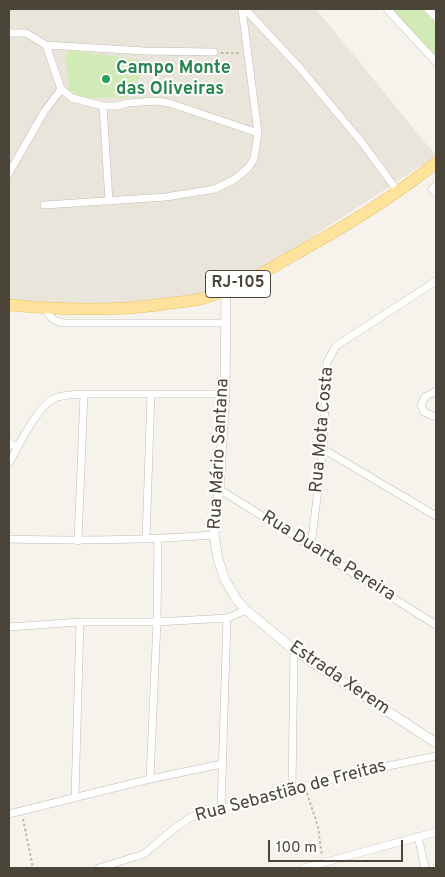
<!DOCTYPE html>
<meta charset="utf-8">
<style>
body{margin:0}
#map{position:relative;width:445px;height:877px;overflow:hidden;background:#f6f3ec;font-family:Overpass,sans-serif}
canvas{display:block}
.frame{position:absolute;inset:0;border:10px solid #4b4439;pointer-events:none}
.scale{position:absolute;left:268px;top:840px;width:135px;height:22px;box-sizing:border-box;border:2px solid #4b4439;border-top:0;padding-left:6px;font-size:15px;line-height:18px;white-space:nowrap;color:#4b4439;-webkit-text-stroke:4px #fff;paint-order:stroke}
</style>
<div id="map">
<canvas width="445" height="877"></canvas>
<div class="frame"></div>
<div class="scale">100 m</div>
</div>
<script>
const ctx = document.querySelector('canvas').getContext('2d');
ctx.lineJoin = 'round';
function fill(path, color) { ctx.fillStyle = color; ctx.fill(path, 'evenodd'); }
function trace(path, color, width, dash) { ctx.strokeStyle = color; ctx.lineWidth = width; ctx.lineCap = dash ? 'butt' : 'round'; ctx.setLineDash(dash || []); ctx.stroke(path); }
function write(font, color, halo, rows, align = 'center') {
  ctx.font = font + ' Overpass,sans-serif'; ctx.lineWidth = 4; ctx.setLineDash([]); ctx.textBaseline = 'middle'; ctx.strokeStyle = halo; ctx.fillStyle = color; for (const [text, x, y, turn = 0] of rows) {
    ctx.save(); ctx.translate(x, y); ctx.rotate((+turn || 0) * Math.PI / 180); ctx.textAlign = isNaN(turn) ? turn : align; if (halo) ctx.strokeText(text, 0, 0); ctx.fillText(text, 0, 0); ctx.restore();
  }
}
const residential = new Path2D(`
 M9,9H316L436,156L245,281L183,303L9,307Z`);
const green = new Path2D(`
 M392,9H422L436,23V57Z
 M70,50L141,60L136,97L83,98L70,91L65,55Z`);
const path = new Path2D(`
 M221,53H239
 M307,793L318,827L322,856
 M23,819L33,868`);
const minor = new Path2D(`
 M245,9L300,68L363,144L399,193
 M387,9L436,62
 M428,9L436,17
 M9,33H26L46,45L144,51L214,52
 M46,45L61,89L72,98L103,106H117L128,103L156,101L169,103L258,133
 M103,106L109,201
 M9,173L44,112L61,89
 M436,185L432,189L436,193
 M44,205L166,197L215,189L235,179L248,168L254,159L258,133L242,9
 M46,309C50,318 54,321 63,323H226
 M436,391L425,397L421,405L424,412L436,417
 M9,443L17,447
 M323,449L436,516
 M9,463C18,447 37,407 53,399C62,394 74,395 84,394H225
 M219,489L436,625
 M9,539C78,541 146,540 214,535
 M146,539L151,394
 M78,541L84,394
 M311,546L323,449L327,362L336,346L436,281
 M9,627L80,622H157L227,618L246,610
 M150,779L157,622L158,539
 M292,789L294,650
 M75,797L80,622
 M221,809L227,618
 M9,814L150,779L222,764
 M418,836L425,868
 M99,868L144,854L175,828L191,817L350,774L436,756
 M304,868L436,832`);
const tertiary = new Path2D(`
 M226,290L225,394L219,489L214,535L218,559L225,580L237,600L246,610L294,650L436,743`);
const primary = new Path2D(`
 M9,305C62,310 118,312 171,303C181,302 191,301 201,299C240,288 275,266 310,246C354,221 396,195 436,163`);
const markers = [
 [106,79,5,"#2e9e5b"]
];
const shields = [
 [238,284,65]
];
const shieldNames = [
 ["RJ-105",238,284]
];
const leisureNames = [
 ["Campo Monte",116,69],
 ["das Oliveiras",116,90]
];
const streetNames = [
 ["Rua Mota Costa",323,430,-85],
 ["Rua Mário Santana",220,454,-87],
 ["Rua Duarte Pereira",328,557,32],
 ["Estrada Xerem",339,679,34],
 ["Rua Sebastião de Freitas",291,792,-15]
];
fill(residential, '#eae5da');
fill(green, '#d2eab5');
trace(minor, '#c2bbae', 8);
trace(tertiary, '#c2bbae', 10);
trace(primary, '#e6c16a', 12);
trace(path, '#c4b79f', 2, [2.5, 2.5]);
trace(minor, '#fff', 7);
trace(tertiary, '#fff', 9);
trace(primary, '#ffe39c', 11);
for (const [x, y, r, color] of markers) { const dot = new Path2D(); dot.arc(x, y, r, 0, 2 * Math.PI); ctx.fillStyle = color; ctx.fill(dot); trace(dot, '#fff', 2); }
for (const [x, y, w] of shields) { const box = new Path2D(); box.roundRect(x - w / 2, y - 13.5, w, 27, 4); ctx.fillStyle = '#fff'; ctx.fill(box); trace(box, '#4b4439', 1); }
write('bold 16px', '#4b4439', null, shieldNames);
write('bold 18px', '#27864d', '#fff', leisureNames, 'left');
write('18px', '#4b4439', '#fff', streetNames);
</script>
